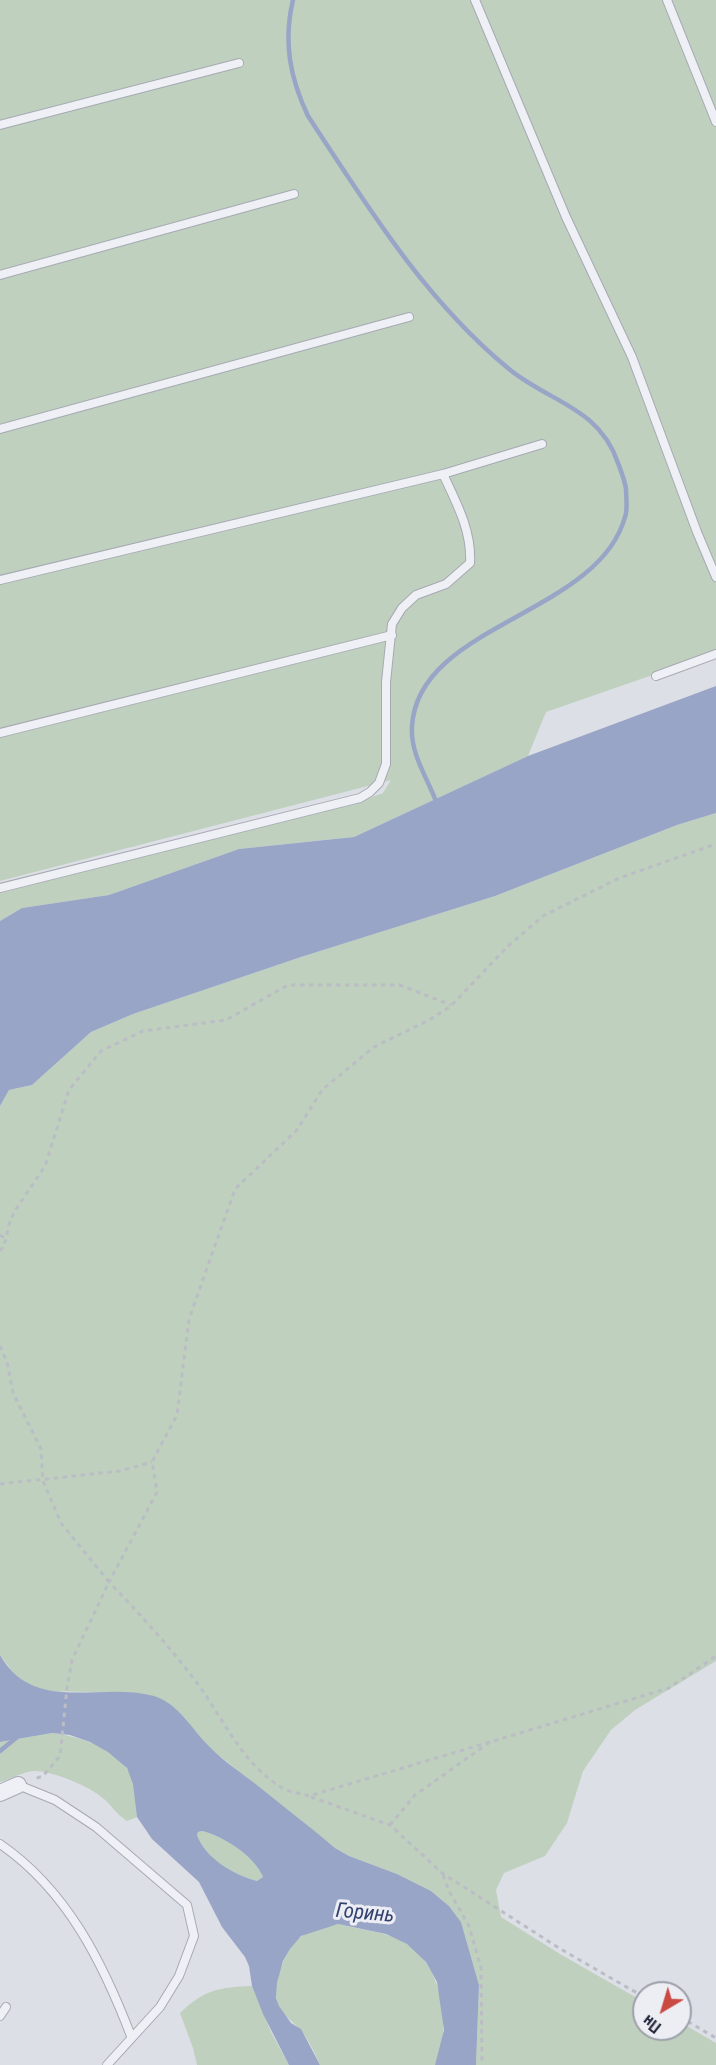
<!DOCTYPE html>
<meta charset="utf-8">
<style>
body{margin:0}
#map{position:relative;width:716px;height:2065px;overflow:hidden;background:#dddfe6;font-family:"Roboto Condensed",sans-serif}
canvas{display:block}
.north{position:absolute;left:632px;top:1981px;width:60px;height:60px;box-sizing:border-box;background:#eceef4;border:2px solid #9da0aa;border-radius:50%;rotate:218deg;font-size:16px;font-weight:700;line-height:24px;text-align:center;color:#272a3c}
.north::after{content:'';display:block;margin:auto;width:21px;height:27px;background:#ca4943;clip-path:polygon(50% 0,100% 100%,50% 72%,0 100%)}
</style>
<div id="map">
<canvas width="716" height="2065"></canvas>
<div class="north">Пн</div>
</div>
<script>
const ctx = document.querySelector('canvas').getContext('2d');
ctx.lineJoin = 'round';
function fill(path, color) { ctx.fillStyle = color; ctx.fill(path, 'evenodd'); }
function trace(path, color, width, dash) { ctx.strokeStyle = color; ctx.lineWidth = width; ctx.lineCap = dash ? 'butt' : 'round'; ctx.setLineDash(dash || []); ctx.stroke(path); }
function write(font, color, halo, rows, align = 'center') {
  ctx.font = font + ' "Roboto Condensed",sans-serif'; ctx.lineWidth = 6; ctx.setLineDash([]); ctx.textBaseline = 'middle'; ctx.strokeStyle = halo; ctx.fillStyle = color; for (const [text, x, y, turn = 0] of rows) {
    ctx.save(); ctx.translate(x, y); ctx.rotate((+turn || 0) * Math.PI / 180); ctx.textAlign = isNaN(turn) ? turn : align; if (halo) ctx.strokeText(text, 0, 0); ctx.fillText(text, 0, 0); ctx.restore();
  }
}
const green = new Path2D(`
 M0,0H716V653L546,712L528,756L354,837L239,849L109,895L22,908L0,921V893L362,801L383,793L391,780L0,881Z
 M716,813V1661L635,1710L611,1730L583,1771L567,1823L545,1856L504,1873L496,1890L501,1917L560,1954L644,2002V2029H680V2022L716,2043V2065H476L479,1985L461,1922L449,1906L431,1891L397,1874L349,1856L335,1848L211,1749L195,1731L137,1693L45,1691L29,1685L15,1675L0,1655V1106L9,1090L32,1085L91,1032L133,1014L301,957L495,896L677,825Z
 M52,1733C78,1736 120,1749 131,1776C137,1789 136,1804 137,1817L127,1821C117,1815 112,1806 104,1799C91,1787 53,1771 35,1771C25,1771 10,1779 0,1782V1742Z
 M202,1831C223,1836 256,1856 263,1877L257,1881C234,1875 205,1858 197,1835L198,1832Z
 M338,1924C360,1930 385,1931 405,1943C442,1963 453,2030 435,2065H320C315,2054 310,2042 302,2032C295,2022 284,2018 278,2004C271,1986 286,1946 302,1936C312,1929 326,1927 338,1924Z
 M252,1986L271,2032L289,2065H197L193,2048L180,2013C204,1990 219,1987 252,1986Z`);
const water = new Path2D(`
 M716,686V813L677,825L495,896L301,957L133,1014L91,1032L32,1085L9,1090L0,1106V921L22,908L109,895L239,849L354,837L528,756Z
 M0,1655C34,1715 100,1681 154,1696C176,1703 189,1724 204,1741C218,1757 236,1769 253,1782C280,1804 308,1825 335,1848L349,1856L397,1874L431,1891L449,1906L461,1922L479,1985L476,2065H435L444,2030L437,1982L426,1962L407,1944L386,1934L338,1924L301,1936L290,1949L283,1961L277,1983L276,1998L279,2006L291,2023L301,2029L320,2065H289L263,2014L252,1986L249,1966L245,1957L222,1927L199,1882L152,1839L137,1817L133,1784L127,1768L108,1752L90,1742L70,1735L52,1733L0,1742ZM202,1831C223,1836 255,1856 263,1877L257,1881C234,1875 205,1858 197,1835L198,1832Z`);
const stream = new Path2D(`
 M293,0C283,42 290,78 308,116C367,206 425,300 509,369C549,402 599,407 618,463C621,471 625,481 626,489C626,498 628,509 625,517C598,615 418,624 412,726C410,755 428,778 437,804
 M0,1751L16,1738`);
const path = new Path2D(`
 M0,1235L6,1239
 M0,1251L4,1246L10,1221L16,1209L45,1166L69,1090L101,1051L143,1031L226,1020L288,985H400L451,1005
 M0,1346L7,1362L13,1393L41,1449L43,1481L61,1523L109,1582L72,1660L67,1688L60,1756L43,1776L34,1779
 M0,1484L120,1471L152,1462
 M490,1742L309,1796C300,1793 287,1792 279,1786C239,1760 222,1715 194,1679C168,1645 139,1613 109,1582L157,1492L152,1462L177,1415L189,1319L235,1189L297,1130L322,1090L374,1047L429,1020L451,1006L507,947L543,916L617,879L716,844
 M311,1797L390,1825L442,1873L559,1948L644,1997
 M390,1825L415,1795L490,1742L669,1688L716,1656
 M443,1875L449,1891L469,1926L481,1968L482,2065
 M680,2017L716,2038`);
const lane = new Path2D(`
 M475,0L566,217L632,357L697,532L716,577
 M667,0L716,122
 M0,125L239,63
 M0,275L294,194
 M0,429L409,317
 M0,580L443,474L542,444
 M656,676L716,654
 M0,733L392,635
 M0,888L360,798L370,792L379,783L386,764V682L392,624L402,608L416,595L446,584L470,563C472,531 456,502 443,474
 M18,1785L55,1800L96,1827L187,1905L194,1936L179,1976L160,2007L107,2065
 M0,1844C67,1890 103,1963 131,2036
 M0,2016L6,2007`);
const street = new Path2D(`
 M0,1793L18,1785`);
const waterNames = [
 ["Горинь",365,1914,5]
];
fill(green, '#bfd0be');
fill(water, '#98a5c6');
trace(stream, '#98a5c6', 4.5);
trace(lane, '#a6a9b3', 10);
trace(street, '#a6a9b3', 18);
trace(path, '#bbbdc5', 3, [4.5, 4.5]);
trace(lane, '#eff0f5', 8);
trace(street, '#eff0f5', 16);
write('italic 21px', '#32416f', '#eceef4', waterNames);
</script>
